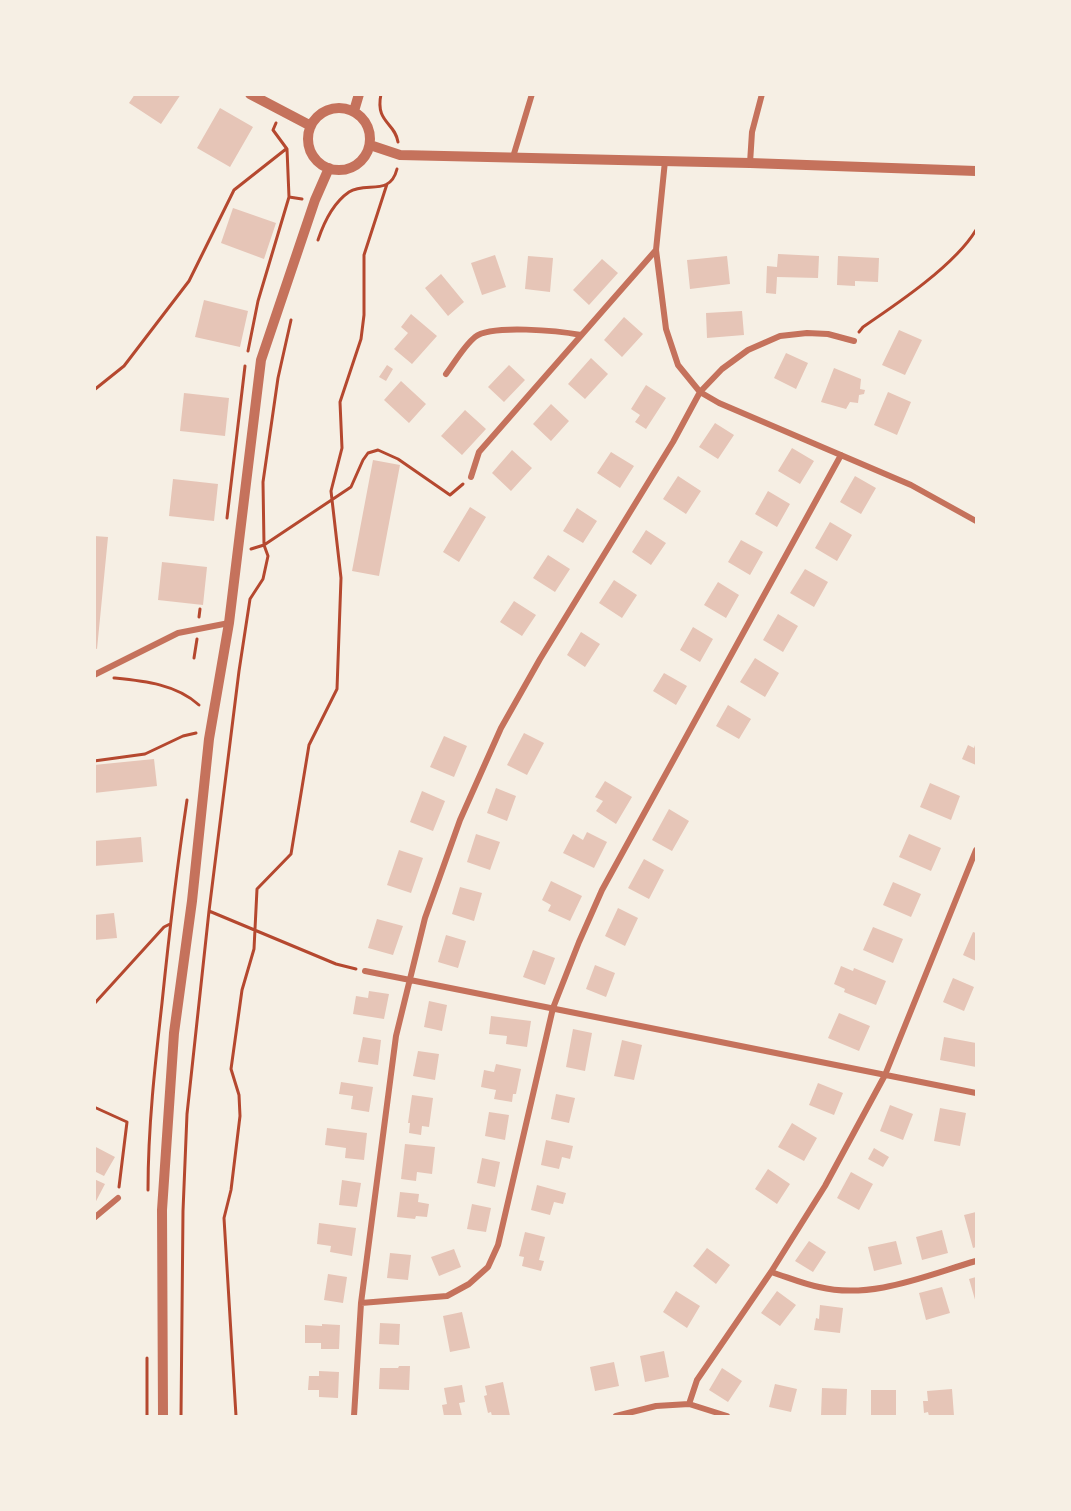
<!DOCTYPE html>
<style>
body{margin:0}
#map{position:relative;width:1071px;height:1511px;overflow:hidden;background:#f6efe4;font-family:Helvetica,sans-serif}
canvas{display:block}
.frame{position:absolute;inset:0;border:96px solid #f6efe4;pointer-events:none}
</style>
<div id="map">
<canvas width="1071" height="1511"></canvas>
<div class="frame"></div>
</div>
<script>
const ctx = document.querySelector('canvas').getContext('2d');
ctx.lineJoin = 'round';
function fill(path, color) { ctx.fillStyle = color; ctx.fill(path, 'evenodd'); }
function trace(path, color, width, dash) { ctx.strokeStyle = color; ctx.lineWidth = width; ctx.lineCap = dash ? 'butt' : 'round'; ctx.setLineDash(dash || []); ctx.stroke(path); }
const building = new Path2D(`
 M135,94H181L161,124L129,103Z
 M220,108L253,127L230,167L197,148Z
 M233,208L276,223L264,259L221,243Z
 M778,254L819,256L818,278L777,277L776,294L766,293L767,266L777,267Z
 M495,255L506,287L482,295L471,263Z
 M528,256L553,258L550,292L525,289Z
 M727,256L730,284L690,289L687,260Z
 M838,256L879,258L878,282L855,281V286L837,285Z
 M602,259L618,273L589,305L573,290Z
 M441,274L464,302L448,316L425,288Z
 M204,300L248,311L240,347L195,337Z
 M742,311L744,335L707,338L706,313Z
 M411,314L437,336L412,364L394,349L408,333L401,327Z
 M624,317L643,334L622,357L604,340Z
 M899,330L922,340L905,375L882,365Z
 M786,353L808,363L796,389L774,378Z
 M591,358L608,374L585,399L568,384Z
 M387,365L393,369L386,381L379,377Z
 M509,365L525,380L504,402L488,387Z
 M834,368L861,379L860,389L865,390L864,394L859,395L858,403L850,402L846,409L821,402Z
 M401,381L426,404L409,423L384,400Z
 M646,385L666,398L646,429L635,422L640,415L631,409Z
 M888,392L911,402L897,435L874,425Z
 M184,393L229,398L225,436L180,431Z
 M551,404L569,421L551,441L533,424Z
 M465,410L486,429L462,455L441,436Z
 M715,423L734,435L718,459L699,447Z
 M792,448L814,461L800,484L778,471Z
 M512,450L532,468L511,491L492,473Z
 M611,452L634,466L620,488L597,473Z
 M373,460L400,465L379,576L352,571Z
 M678,476L701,491L686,514L663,499Z
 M855,476L876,488L861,514L840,502Z
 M173,479L218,484L214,521L169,516Z
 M768,491L790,504L777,527L755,514Z
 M470,507L486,517L459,562L443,552Z
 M577,508L597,521L583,543L563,531Z
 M830,522L852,535L837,561L815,548Z
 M646,530L666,543L651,565L632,552Z
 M94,536L108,537L97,649L94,648Z
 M741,540L763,552L750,575L728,562Z
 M548,555L570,569L555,592L533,578Z
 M162,562L207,567L203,605L158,600Z
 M805,569L828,582L814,607L790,593Z
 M614,580L637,595L622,618L599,603Z
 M718,582L739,595L726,618L704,605Z
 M514,601L536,615L522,636L500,622Z
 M778,614L798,626L783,652L763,640Z
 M693,627L713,639L700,662L680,650Z
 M581,632L600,644L585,667L567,655Z
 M755,658L779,673L765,697L740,682Z
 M664,673L687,686L676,705L653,691Z
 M728,705L751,719L739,739L716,726Z
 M524,733L544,743L527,775L507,765Z
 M444,736L467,746L454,777L430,767Z
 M976,742V765L962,759L968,745L974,748Z
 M154,759L157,786L94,793V765Z
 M605,781L632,797L616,824L596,811L603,801L595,797Z
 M930,783L960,796L951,820L920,807Z
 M496,788L516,796L507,821L487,813Z
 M422,791L445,801L433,831L410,822Z
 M669,809L689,821L672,851L652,840Z
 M587,832L607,842L594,868L563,853L573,834L583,840Z
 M476,834L500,842L490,870L467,862Z
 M909,834L941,848L931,871L899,857Z
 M141,837L143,862L94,866V841Z
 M399,850L423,858L411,893L387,885Z
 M644,859L664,870L649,899L628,888Z
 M551,881L582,896L570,921L548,911L551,905L542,900Z
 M893,882L921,894L911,917L883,905Z
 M460,887L482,893L474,921L452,914Z
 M618,908L638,918L625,946L605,936Z
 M114,913L117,938L94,940V915Z
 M377,919L403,926L393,955L368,948Z
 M873,927L903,939L893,963L863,950Z
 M973,932L976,933V961L963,955Z
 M446,935L466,941L458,968L438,962Z
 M533,950L555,958L545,985L523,977Z
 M595,965L615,973L606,997L586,989Z
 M841,966L853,971L854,968L886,981L876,1005L844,992L845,989L834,984Z
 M953,978L974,987L964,1011L943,1002Z
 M369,991L389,994L384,1019L353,1014L356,996L368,998Z
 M429,1001L447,1005L442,1031L424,1027Z
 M839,1013L870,1026L859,1051L828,1038Z
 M491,1016L531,1021L527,1047L506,1044L507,1036L489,1034Z
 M573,1029L592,1033L585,1071L566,1067Z
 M363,1037L381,1040L378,1065L358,1062Z
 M944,1037L976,1043V1067L940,1060Z
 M622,1040L642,1045L634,1080L614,1076Z
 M418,1051L439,1054L435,1080L413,1076Z
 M496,1064L521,1069L516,1094H513L512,1102L494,1099L496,1090L481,1087L484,1070L494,1072Z
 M341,1082L373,1087L369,1112L351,1109L353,1096L339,1094Z
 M818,1083L843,1093L834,1115L809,1105Z
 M556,1094L575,1098L569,1123L551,1119Z
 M412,1095L433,1098L429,1127L422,1126L421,1135L409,1133L410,1123H408Z
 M890,1105L913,1114L903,1140L880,1131Z
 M940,1108L966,1113L960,1146L934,1141Z
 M489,1112L509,1115L505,1140L485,1136Z
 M792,1123L817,1138L804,1161L778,1147Z
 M327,1128L367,1133L364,1160L345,1158L346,1148L325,1145Z
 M546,1140L573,1146L570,1159L562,1157L559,1169L541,1165Z
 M405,1144L435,1147L432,1174L417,1172L416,1181L401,1179Z
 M94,1146L115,1157L104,1176L96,1172L94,1175Z
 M874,1148L889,1157L883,1167L868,1159Z
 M482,1158L500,1162L495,1187L477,1183Z
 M768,1169L790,1184L777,1204L755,1189Z
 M851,1172L873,1184L859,1210L837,1198Z
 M94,1179L105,1184L94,1205Z
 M342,1180L361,1183L357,1207L339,1205Z
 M537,1185L566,1193L563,1204L554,1202L550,1215L531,1210Z
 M400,1192L419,1194L418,1202L429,1204L427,1217L416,1216L415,1219L397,1217Z
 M472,1204L491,1208L486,1232L467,1229Z
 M976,1212V1247L973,1248L964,1215Z
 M319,1223L356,1228L352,1256L330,1252L331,1246L317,1244Z
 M942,1230L948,1253L922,1260L916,1237Z
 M525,1232L545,1237L539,1260L544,1261L541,1271L522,1266L524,1257L519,1256Z
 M809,1241L826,1252L813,1272L795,1261Z
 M896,1241L902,1264L874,1271L868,1247Z
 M707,1248L730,1265L716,1284L693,1266Z
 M454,1249L461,1267L439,1276L431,1257Z
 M390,1253L411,1255L408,1280L387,1278Z
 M328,1274L347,1277L343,1303L324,1300Z
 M976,1277V1303L969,1279Z
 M942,1287L950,1313L926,1320L919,1293Z
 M676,1291L700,1306L687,1328L663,1312Z
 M777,1291L796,1305L780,1326L761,1313Z
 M820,1305L843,1308L840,1333L814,1330L816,1318L819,1319Z
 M462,1312L470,1348L450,1352L443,1316Z
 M380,1323L400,1324L399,1345L379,1344Z
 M322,1324L340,1325L339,1349H321V1343H305V1325L322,1326Z
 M664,1351L669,1377L645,1382L640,1356Z
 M614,1362L619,1386L595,1391L590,1367Z
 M399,1366H410L409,1390L379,1389L380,1368H398Z
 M722,1368L742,1381L728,1402L709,1390Z
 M319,1371L339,1372L338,1398L319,1397V1390H308L309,1376H319Z
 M503,1382L510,1416H492L491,1412L488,1413L484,1396L487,1395L485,1386Z
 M775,1384L797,1389L791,1412L769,1407Z
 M462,1385L465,1402L459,1403L462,1416H444L442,1405L447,1404L444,1388Z
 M822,1388L847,1389L846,1416H821Z
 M952,1389L954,1416H929L928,1412L924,1413L923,1401H928L927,1391Z
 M871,1390H896V1416H871Z`);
const path = new Path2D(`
 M381,94C375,123 395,122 398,142
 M289,197L302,199
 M318,240C324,222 333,203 349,192C366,181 390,197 397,169
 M859,332L863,327C897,304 955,265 976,230
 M248,351L258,301L289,197L287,149L273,130L276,123
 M94,390L124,366L189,281L234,190L286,149
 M227,518L245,366
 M251,549L264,545L351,487L363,460L368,453L378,450L398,459L450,495L463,484
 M199,617L200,609
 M194,658L197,639
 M114,678C144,681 176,684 199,705
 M94,761L145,754L183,736L196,733
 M209,911L336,964L356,969
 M94,1004L164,927L170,924
 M94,1107L127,1122L119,1187
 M148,1190C148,1127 155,1065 162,1003C169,935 177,867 187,800
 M147,1416V1358
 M181,1416L183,1211L187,1114L209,911L239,671L250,599L263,579L268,556L264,545L263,482L278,378L291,320
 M236,1416L224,1218L231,1190L240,1116L239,1095L231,1069L242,990L254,949L257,889L291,854L309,745L337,689L341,578L331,491L342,448L340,402L361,339L364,315V255L387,184`);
const minor = new Path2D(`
 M513,157L532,94
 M665,161L656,250L666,329L678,365L700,392L719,403L911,485L976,521
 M750,163L752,132L762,94
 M446,374C455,362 464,346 475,337C491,324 560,331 581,335
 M471,477L479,452L656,250
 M94,675L178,633L229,623
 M365,971L976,1093
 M94,1218L118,1198
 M771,1272C787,1277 803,1284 819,1287C872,1300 927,1275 976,1261
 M361,1303L447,1296L469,1284L488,1267L498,1245L553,1008L579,942L602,890L841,455
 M689,1404L697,1380L771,1272L825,1186L885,1075L976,850
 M354,1416L361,1303L396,1036L425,918L460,820L501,728L540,659L673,442L700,392L722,369L748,350L780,336L807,333L828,334L854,341
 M616,1416L656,1406L689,1404L727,1416`);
const tertiary = new Path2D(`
 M250,94L311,126
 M308 139a31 31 0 1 1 62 0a31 31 0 1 1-62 0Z
 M354,111L359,94
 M370,145L400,155L750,163L976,171
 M163,1416L162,1210L174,1033L192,901L209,739L229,623L261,360L315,200L329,168`);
fill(building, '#e6c5b7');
trace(path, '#b5482f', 3);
trace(minor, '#c5725c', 6);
trace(tertiary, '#c5725c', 10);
</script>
